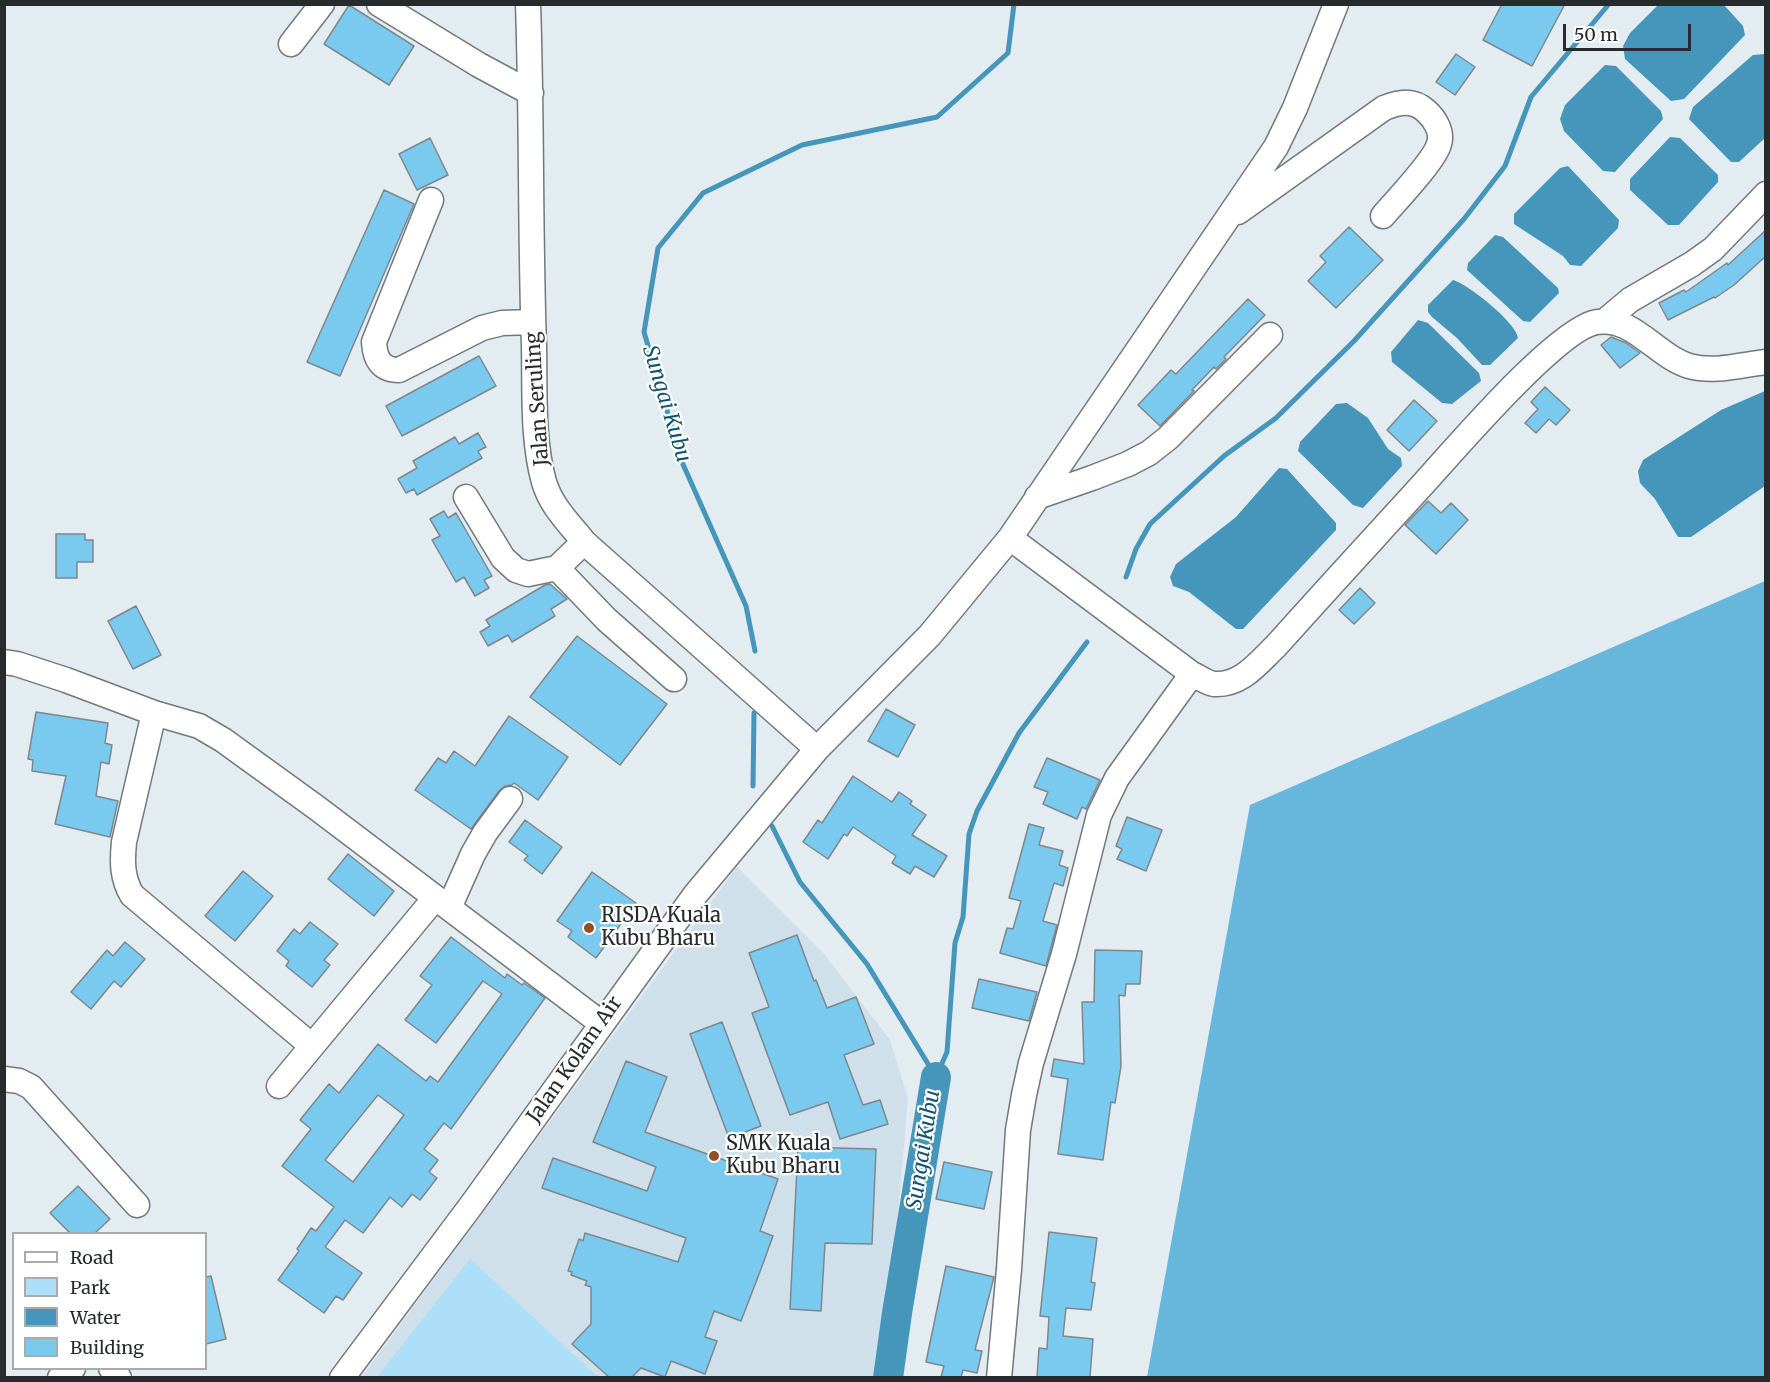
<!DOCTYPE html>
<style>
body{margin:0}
#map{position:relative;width:1770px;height:1382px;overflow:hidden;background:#e2ecf1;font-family:Merriweather,serif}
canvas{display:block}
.frame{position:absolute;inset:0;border:6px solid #282b2d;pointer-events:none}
.legend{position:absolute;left:12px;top:1232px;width:195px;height:138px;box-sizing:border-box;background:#fff;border:2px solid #a9aaab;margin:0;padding:8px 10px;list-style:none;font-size:18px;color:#282b2d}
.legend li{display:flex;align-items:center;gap:12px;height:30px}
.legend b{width:30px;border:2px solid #a9aaab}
.scale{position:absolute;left:1563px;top:24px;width:128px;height:27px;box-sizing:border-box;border:3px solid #282b2d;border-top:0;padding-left:8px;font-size:18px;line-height:21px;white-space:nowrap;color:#282b2d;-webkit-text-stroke:4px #fff;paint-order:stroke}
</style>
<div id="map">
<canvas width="1770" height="1382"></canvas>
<div class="frame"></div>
<ul class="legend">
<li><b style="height:8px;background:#fff"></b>Road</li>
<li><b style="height:16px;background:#aedff8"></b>Park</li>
<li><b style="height:16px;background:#4596ba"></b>Water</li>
<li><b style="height:16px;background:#7acaf0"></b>Building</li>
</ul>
<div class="scale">50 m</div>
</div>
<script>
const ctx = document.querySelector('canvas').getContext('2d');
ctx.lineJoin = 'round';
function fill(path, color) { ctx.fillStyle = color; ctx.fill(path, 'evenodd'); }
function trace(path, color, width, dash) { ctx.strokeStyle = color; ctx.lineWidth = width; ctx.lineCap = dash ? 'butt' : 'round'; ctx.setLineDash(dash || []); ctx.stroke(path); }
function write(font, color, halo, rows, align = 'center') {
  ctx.font = font + ' Merriweather,serif'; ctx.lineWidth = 4.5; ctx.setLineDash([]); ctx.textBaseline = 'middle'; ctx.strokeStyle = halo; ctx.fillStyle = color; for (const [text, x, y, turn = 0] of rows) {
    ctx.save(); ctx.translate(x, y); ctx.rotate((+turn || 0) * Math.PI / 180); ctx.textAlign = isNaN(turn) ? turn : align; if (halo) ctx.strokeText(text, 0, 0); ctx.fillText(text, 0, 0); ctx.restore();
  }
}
const built = new Path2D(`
 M737,867L825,955L890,1040L908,1098L898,1214L875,1377L361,1378Z`);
const green = new Path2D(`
 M470,1259L598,1377H377Z`);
const forest = new Path2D(`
 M1765,581V1377H1147L1250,805Z`);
const water = new Path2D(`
 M1658,5H1724L1743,26L1745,35L1684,99L1671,101L1625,59L1623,46L1630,33Z
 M1764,54L1766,56L1765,138L1739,162H1731L1689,119L1693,107L1753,55Z
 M1605,65L1616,66L1661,111L1663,119L1615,172L1603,171L1564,131L1560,119L1565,105Z
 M1670,137L1680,138L1718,175V182L1679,225H1668L1630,190V179Z
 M1568,166L1619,220L1618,228L1581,266L1570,265L1563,256L1514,224V214L1560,168Z
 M1495,235L1503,237L1558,288L1559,293L1530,322L1523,321L1467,270L1468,263Z
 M1453,280C1468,284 1517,323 1518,338L1490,365H1482L1457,338L1432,317L1428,312V305Z
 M1418,320L1428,323L1479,373L1481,381L1452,404L1442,403L1392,362L1391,352Z
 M1765,391V486L1691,537H1678L1655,499L1640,483L1638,471L1643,460L1721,410Z
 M1347,403L1368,418L1388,449L1401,458L1402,466L1363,508L1353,505L1298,451L1300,442L1336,404Z
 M1279,468L1287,469L1336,523V530L1243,629H1236L1189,592L1173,586L1170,577L1176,564L1236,517Z`);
const stream = new Path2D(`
 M1126,577L1136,549L1150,524L1224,456L1276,418L1354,341L1464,219L1505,166L1531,97L1609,4
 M755,651L746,606L682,462L644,332L658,248L703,193L802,145L937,117L1008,53L1014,4
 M753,786L754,713
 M772,826L800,882L867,964L936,1077
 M936,1077L947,1052L955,943L963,917L969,834L977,811L1019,733L1087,642`);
const river = new Path2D(`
 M888,1378L897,1313L936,1077`);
const building = new Path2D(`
 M1502,4H1565L1532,66L1483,40Z
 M349,5L414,46L389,85L324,44Z
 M1456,54L1475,67L1455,95L1436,82Z
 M430,138L448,175L417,190L399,154Z
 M384,190L414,204L340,376L307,362Z
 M1349,227L1383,260L1336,308L1308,281L1326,262L1320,256Z
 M1766,230V256L1734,285L1715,298L1714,297L1668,320L1659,303L1684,290L1686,292L1727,263L1728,265Z
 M1248,299L1265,315L1224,357L1226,359L1216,369L1214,367L1192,390L1194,391L1160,426L1138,405L1171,370L1176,374Z
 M1611,337L1626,343L1640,353L1620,368L1601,345Z
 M479,356L496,386L402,436L386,406Z
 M1545,387L1570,410L1556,425L1549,419L1536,433L1525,423L1538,409L1531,402Z
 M1414,400L1437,421L1409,451L1387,430Z
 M478,433L486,447L478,451L482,458L417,495L414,489L406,493L398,479L417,468L413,461L455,437L459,444Z
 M1428,501L1441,513L1451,503L1468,520L1436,554L1405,525Z
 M444,511L448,518L456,513L492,576L484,580L489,588L475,596L464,577L456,582L432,540L440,536L430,519Z
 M56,534H85V540H93V562H77V578H56Z
 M550,584L567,599L551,609L555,616L512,642L508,635L488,646L480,632L490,626L486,620L545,585Z
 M1360,588L1375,603L1354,624L1339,610Z
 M136,606L161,655L133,669L108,621Z
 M577,636L667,704L620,765L530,697Z
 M886,709L915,725L898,757L868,741Z
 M36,712L108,723L105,743L112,745L109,764L101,762L96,796L118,801L110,837L55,824L66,776L32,771L33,760L28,759Z
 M509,716L568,757L538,800L514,783L512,785L505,786L499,791L471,829L415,790L438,758L446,763L454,751L475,766Z
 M1047,758L1100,780L1086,809L1082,807L1077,819L1043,804L1048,792L1034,787Z
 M853,776L892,802L899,792L912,801L910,804L926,815L912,835L947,856L934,877L915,866L910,874L892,863L896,856L853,827L847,836L844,834L828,859L803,842L818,820L822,823Z
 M1127,817L1162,830L1146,871L1117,859L1122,849L1116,846Z
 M525,820L562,847L542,874L524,860L528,856L509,842Z
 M1029,824L1044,828L1039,845L1063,851L1059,865L1068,868L1063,886L1054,883L1043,921L1057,925L1046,966L1000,953L1007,928L1013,929L1021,901L1009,898Z
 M348,854L394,891L374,916L328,879Z
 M243,871L273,896L235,941L205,916Z
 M592,872L636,903L596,958L568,937L572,931L557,921Z
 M310,922L338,944L324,960L330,965L312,987L286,966L289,961L277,951L294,929L300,934Z
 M797,935L814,981L816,980L827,1008L856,997L874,1044L844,1055L863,1105L880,1100L888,1124L840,1139L828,1102L790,1115L752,1013L769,1007L749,953Z
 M451,937L505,978L507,974L522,985L524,983L545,998L451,1129L444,1123L424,1149L438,1160L429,1172L437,1178L420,1200L412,1194L402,1207L390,1197L363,1233L345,1220L325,1247L362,1273L343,1300L336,1296L324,1313L278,1280L299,1251L297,1249L311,1228L316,1231L334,1207L282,1166L311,1129L300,1120L329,1084L339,1093L378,1044L426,1081L430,1076L438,1082L502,994L483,981L436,1043L405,1020L432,985L420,976ZM378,1095L404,1115L353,1182L325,1160Z
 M125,942L145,959L121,987L114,981L91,1009L71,992L107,950L113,956Z
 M1095,950L1142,951L1140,984H1126L1125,996L1119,995L1121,1066L1115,1103L1111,1102L1103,1160L1058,1154L1068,1079L1051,1076L1054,1059L1084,1064L1082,1002H1094Z
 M979,979L1037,992L1029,1021L972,1008Z
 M722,1022L761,1126L729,1138L690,1034Z
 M626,1061L667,1077L645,1132L778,1179L760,1231L773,1236L761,1269L741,1321L714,1311L705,1337L717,1341L705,1374L671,1361L665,1377L641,1368L632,1377H609L572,1344L591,1324V1287L585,1285L587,1281L571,1275L572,1272L568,1271L579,1239L583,1241L585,1233L678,1262L686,1238L542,1188L553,1158L647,1191L656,1167L593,1142Z
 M798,1147L876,1149L872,1244L825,1243L821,1311L790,1309Z
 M944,1162L992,1172L984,1209L936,1199Z
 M78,1186L110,1219L95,1233H70L50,1213Z
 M1049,1232L1097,1238L1091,1282L1095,1283L1091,1310L1066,1308L1063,1336L1093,1339L1090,1377H1037L1039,1348L1047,1349L1049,1317L1040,1316Z
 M946,1266L994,1277L975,1350L982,1351L977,1373L963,1370L961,1377H941L944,1366L926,1362Z
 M211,1276L226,1339L206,1344V1277Z`);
const minor = new Path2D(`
 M379,4L479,65L531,93
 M528,4C532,118 530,232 534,346C535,390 532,439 544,482C551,506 569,523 584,542L817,749
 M291,44L322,4
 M431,200L374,342C375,359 381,370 399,370L482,328L502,323L533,322
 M1238,212L1384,108C1399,102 1413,99 1426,111C1435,119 1443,132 1439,144C1435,160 1395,202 1383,216
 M1605,321L1630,300L1692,264L1713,249L1766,194
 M466,497L503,558L516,570L528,574L557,568L584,542
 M1037,497L1092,478L1128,464L1149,453L1168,438L1270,335
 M1010,538L1192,674C1199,677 1207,683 1214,684C1241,686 1258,663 1275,647C1325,591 1375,537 1425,482C1456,448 1558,328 1597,322C1633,316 1656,356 1689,366C1715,373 1740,365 1766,362
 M557,568L607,620L674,679
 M4,662L17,664L66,680L154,713L199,726L223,740L317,808L601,1023
 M154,713L124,842C122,862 122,878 132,895L312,1046
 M449,908L473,854L485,833L510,799
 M4,1079L19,1081L31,1087L137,1205
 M279,1086L435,898
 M111,1368L119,1378
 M60,1378L73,1368
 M342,1378L473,1203L695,895L817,749L930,635L1010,538L1276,147L1295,108L1336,4
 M999,1378L1009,1269L1018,1130L1024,1095L1031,1063L1064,954L1099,815L1117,778L1192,674`);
const markers = [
 [589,928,6,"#934e23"],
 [714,1156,6,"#934e23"]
];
const streetNames = [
 ["Jalan Seruling",538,399,-94],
 ["Jalan Kolam Air",575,1060,-55]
];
const poiNames = [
 ["RISDA Kuala",601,916],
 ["Kubu Bharu",601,939],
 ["SMK Kuala",726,1144],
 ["Kubu Bharu",726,1167]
];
const waterNames = [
 ["Sungai Kubu",666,404,73],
 ["Sungai Kubu",924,1150,-81]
];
fill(built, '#d0e0ea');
fill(green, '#aedff8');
fill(forest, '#67b6db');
fill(water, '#4596ba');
trace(stream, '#4596ba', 5);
trace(river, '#4596ba', 30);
fill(building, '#7acaf0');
trace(building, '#7e878b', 1.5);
trace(minor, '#70797d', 27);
trace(minor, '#fff', 24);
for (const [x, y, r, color] of markers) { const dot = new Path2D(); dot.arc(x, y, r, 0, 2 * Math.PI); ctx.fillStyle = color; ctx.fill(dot); trace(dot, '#fff', 2); }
write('20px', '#282b2d', '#fff', streetNames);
write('20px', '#282b2d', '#fff', poiNames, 'left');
write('italic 21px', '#13546d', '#fff', waterNames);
</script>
